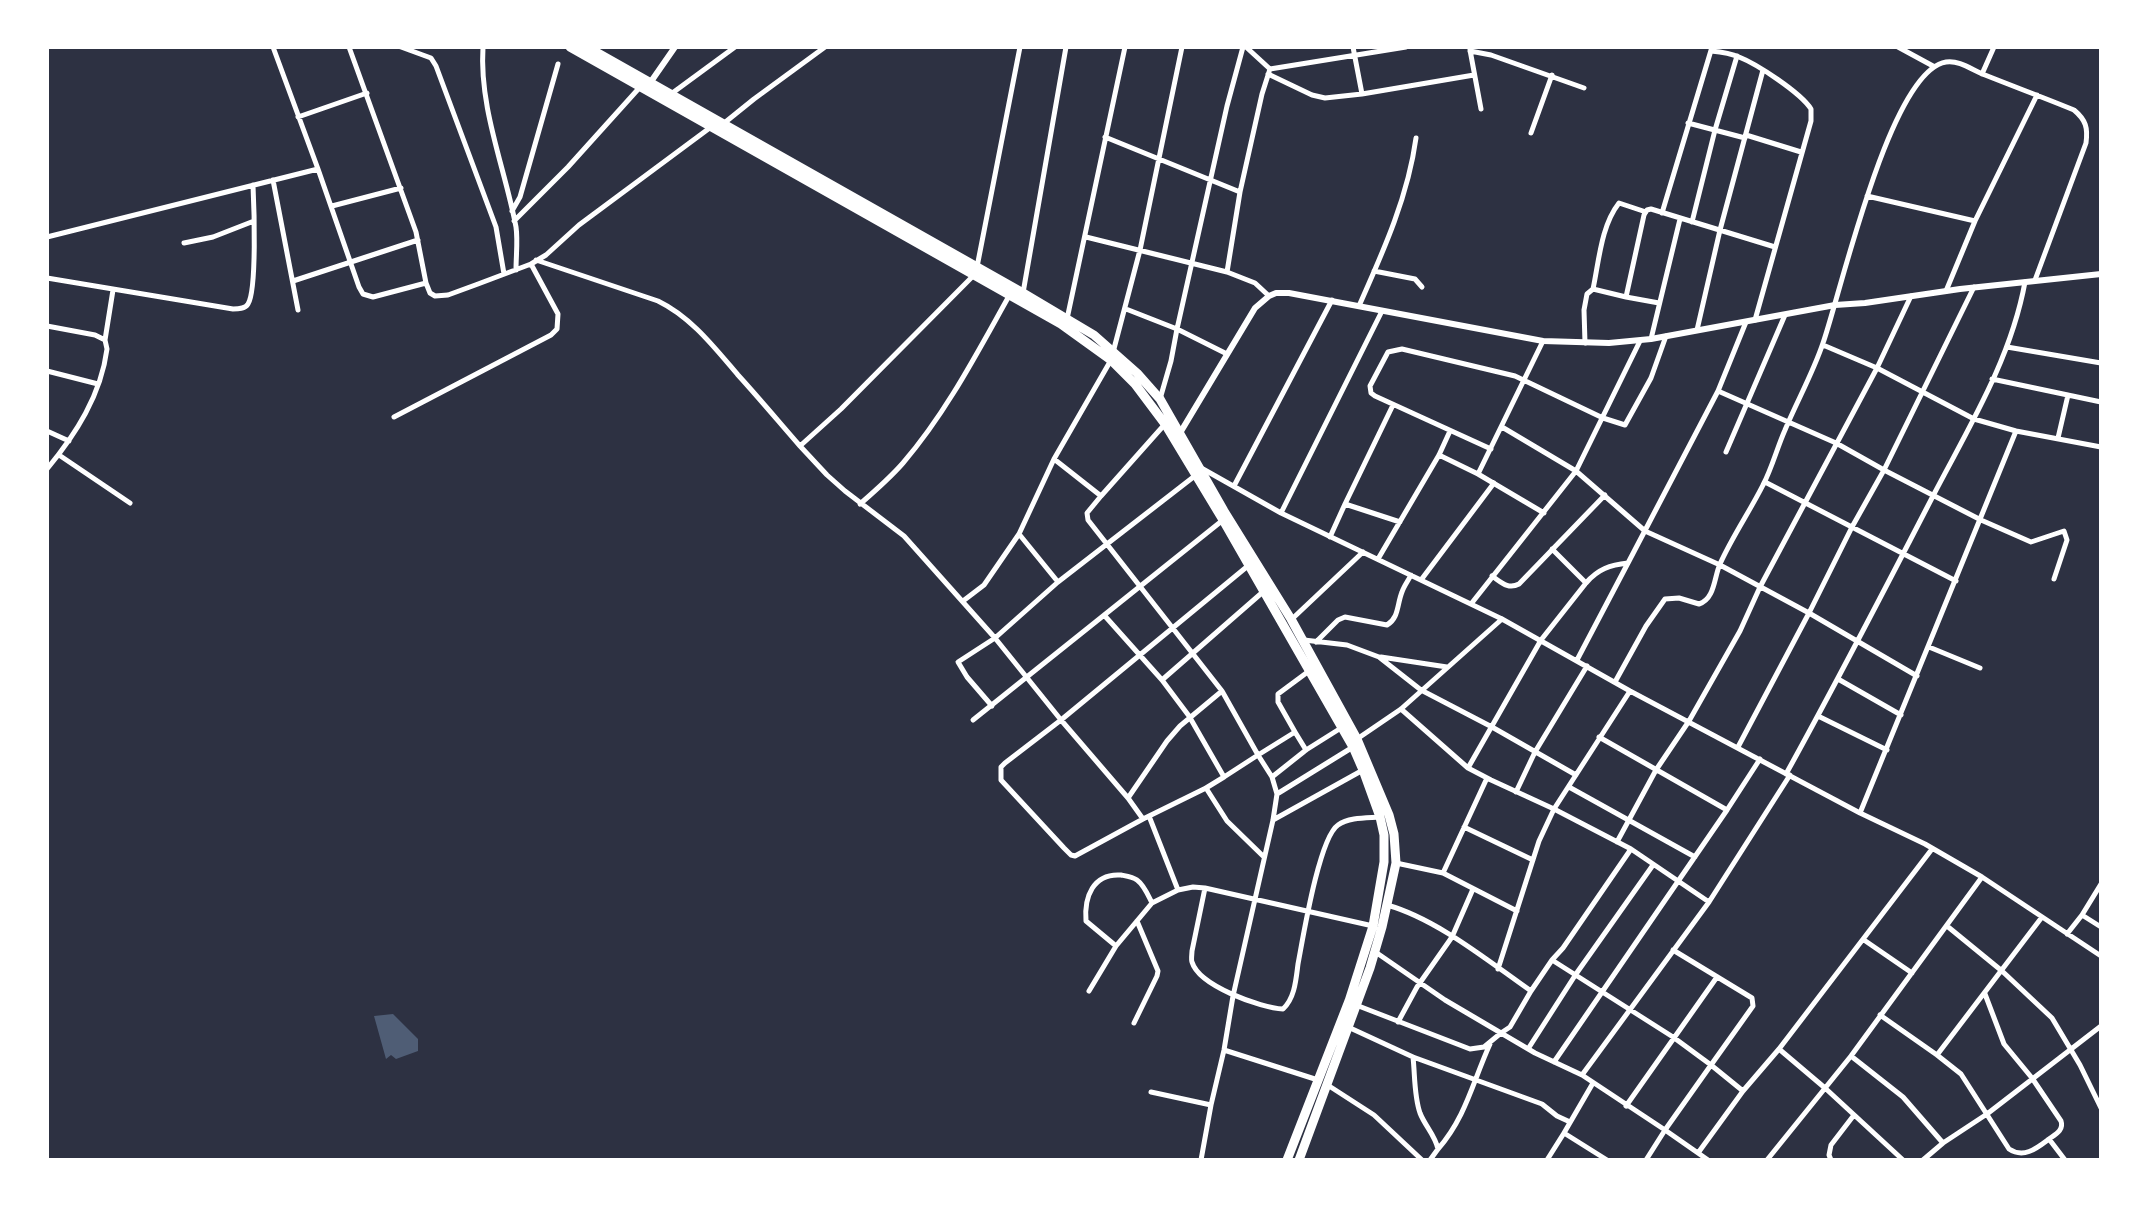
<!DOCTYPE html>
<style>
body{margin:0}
#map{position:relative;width:2148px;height:1207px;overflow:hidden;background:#2d3142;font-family:"Golos Text",sans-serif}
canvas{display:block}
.frame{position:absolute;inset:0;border:49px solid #fff;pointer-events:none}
</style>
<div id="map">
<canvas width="2148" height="1207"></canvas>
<div class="frame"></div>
</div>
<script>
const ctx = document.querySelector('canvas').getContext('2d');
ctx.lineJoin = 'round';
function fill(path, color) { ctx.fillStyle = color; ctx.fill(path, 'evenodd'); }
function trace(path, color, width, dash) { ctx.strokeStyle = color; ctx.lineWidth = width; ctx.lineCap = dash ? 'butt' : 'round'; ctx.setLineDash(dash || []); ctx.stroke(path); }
const water = new Path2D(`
 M393,1014L418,1039V1051L396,1059L391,1055L386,1059L374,1016Z`);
const minor = new Path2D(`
 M349,47L416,232L426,283L430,293L435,296L448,295L478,284L531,264L546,255L579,225L711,127
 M401,47L431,58L436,66L496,227L504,274
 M483,47C479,108 505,168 516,227C518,240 516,256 516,270
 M1246,47L1270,69
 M1353,47L1362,94
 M1898,47L1933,66
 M1470,50L1481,109
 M1470,51L1491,55L1584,88
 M1711,51C1721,52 1730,53 1739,57C1757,64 1801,93 1811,109V121L1755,320
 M1268,74L1312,95L1325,98L1362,94L1474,75
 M1982,74L1994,47
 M671,94L735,47
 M298,117L367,93
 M1688,123L1745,138
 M723,124L754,99L825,47
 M1531,133L1552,75
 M1746,135L1801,152
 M1105,137L1240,192
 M318,169L359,287L363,294L373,297L426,283
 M273,180L298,310
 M1867,196L1975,221
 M332,206L401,188
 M512,211L520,197L558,64
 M1662,213L1712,47
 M514,221L568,167L641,86
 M1692,222L1715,130L1737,56
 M47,237L318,169L273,47
 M1086,237L1227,272L1240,192L1262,94L1270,69L1406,47
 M184,243L213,237L254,221
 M536,260L658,301C691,317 714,347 738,375C759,398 779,422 800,446
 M977,267L1020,47
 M1374,271L1415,279L1422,287
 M1227,272L1255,283L1269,296
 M973,276L841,409L800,446L827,475L845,491L904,536L995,638L1058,582L1196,475
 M47,278L233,309C238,309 245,309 248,304C257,290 254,205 253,185
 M293,281L418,240
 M1593,289C1599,261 1601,226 1619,203L1646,212
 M1946,291L1975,221L2037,95
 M1023,293L1066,47
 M1659,303L1626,297L1644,215L1647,210L1651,209L1775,247
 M1359,306C1383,252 1408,197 1416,138
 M1126,309L1177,329L1227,106L1243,47
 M1067,319L1125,47
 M47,326L95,335L105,340L107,349C101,395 76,434 47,469
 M1697,330L1720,230L1763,70
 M1651,339L1680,219
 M105,340L113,290
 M1585,343L1584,310L1587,294L1593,289L1626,297
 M1823,345L1877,368L1974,419L2016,431L2101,447
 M2007,347L2101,363
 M47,371L98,384
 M1992,379L2101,402
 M1718,391L1836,443L1884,470L1981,520L2031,542L2064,531L2067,540L2054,579
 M1160,399L1171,361L1177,329L1227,354
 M394,417L551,335L557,329L558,314L531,264
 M1502,427L1576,471L1645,531L1720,565L1809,613L1917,676
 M47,431L69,441
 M2058,438L2068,395
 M1491,449L1375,396L1371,393L1370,386L1388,352L1402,349L1515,376L1603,418L1625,425L1651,378L1666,336
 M1726,452L1785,315
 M59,455L130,503
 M1439,455L1478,474L1544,513
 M1054,459L1101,496L1165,424
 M1203,469L1281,513L1502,619L1630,691L1860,813L1925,844L1982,877L2101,956
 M1478,474L1543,341
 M1765,482L1956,581
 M1234,486L1332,300
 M860,504C875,491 890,478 903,463C946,413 977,353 1009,296
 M1345,504L1393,405
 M1281,513L1382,311
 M1330,537L1345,504L1400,522
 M1378,559L1439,455L1450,431
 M1492,576C1501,582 1508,590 1519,584L1605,495
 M1421,580L1494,483
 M1058,582L1019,534L1054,459L1111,360L1140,250L1182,47
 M1586,583C1598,569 1610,565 1628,563L1718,391L1746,322
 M963,601L984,585L1019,534
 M1471,604L1576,471L1640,341
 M1104,615L1162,680L1189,716L1224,777L1258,755L1222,691
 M1292,619L1363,552
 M1304,640L1347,645L1379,657L1421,690L1492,727L1576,775
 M1316,642L1338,620L1345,617L1387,625C1399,618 1397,604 1402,592C1404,586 1408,581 1411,575
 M1929,647L1980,668
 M1381,657L1447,667
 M1577,660L1628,563
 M1838,679L1901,715
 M1162,680L1264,591
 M1615,682L1646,626L1665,599L1679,598L1699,604C1715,599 1714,577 1720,564C1732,537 1750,511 1763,485C1772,468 1777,448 1785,430C1797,401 1813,373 1823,343C1841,292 1890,71 1946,62C1960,60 1972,70 1985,75C2015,87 2045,98 2074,110C2086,120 2088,128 2086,143L2035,280
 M1630,691L1554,809L1631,849L1709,902
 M992,706L967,677L958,662L995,638L1061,720L1128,798L1167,741L1180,726L1222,691L1088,520L1087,513L1101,496
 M1401,709L1468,768L1541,640L1586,583L1552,549
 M1818,716L1887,750
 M973,720L1223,520
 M1295,732L1306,750
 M1599,737L1727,810L1760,759
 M1357,739L1401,709L1502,619
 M1738,747L1809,613L1852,527L1884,470L1974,287
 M1468,768L1491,780L1554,809L1539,841L1498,969
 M1786,774C1837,682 1885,589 1933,496C1969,427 2011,359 2025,282
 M1224,777L1206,788L1227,821L1264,857
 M1272,777L1258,755L1295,732L1278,702V694L1309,671
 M1569,787L1695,857
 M1206,788L1143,819L1075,856L1071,855L1064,848L1001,780V767L1005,763L1061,720L1249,565
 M1516,792L1535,752L1587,666
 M1277,794L1353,747
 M1128,798L1143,819
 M1860,813L2016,431
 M1149,816L1178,890
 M1273,820L1363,770
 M1464,827L1533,860
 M1617,842L1656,770L1689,721L1740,631L1760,587L1877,368L1911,296
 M1396,863L1443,873L1517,911
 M1443,873L1487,778
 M1205,888L1192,951C1192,953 1191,960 1192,962C1199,986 1261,1008 1283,1009C1295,998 1296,979 1298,964C1303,938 1319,838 1338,825C1349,817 1367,818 1380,817
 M1387,905C1437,919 1488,961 1531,991
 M2082,915L2101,927
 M1947,926L2002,971L2052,1018L2080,1065L2101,1108
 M2067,934L2082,915L2101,884
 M1864,940L1912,973
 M1116,946L1086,921C1084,897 1093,873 1121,875C1126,876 1133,877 1137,880C1144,885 1148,895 1152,903
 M1673,950L1752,998L1753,1006L1711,1065L1743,1091L1779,1049L1932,849
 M1374,951L1445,1000L1501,1033L1510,1027L1531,991L1552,960L1563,948L1631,849
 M1089,991L1116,946L1152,903L1178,890L1193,887L1205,888L1373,926
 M1985,994L2004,1044L2032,1078L2061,1121C2064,1130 2056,1134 2049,1139
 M1356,1005L1470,1049L1484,1047L1501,1033L1535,1053L1582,1075L1665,1130L1711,1065L1673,1037L1552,960
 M1880,1015L1937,1055L1961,1074L2009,1149C2024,1159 2037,1148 2049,1139L2065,1160
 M1398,1022L1417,987L1452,937L1473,889
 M1134,1023L1157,976L1158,971L1137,921
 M1348,1027L1413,1057C1415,1075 1414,1096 1420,1113C1425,1126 1435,1135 1438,1149L1430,1160
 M1528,1049L1576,974L1653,865
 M1779,1049L1825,1088L1903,1160
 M1224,1050L1318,1080
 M1937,1055L2042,917
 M1851,1056L1903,1097L1943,1143
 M1413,1057L1542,1104L1557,1116L1570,1122
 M1554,1062L1727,810
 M1582,1075L1709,902L1790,775
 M1326,1084L1374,1115L1422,1160
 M1151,1092L1211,1105
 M1626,1106L1717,977
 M1564,1133L1593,1083
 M1438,1149C1466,1117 1473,1081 1490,1044
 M1698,1153L1708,1160
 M1201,1160L1211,1105L1224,1050L1233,996L1273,820L1277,794L1272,777L1306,750L1341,728
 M1547,1160L1564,1133L1607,1160
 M1646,1160L1665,1130L1698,1153L1743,1091
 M1767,1160L1851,1056L1982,877
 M1831,1160L1829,1155L1831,1145L1854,1115
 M1923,1160L1943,1143L1987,1114L2101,1026`);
const tertiary = new Path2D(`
 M650,83L675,47
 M1180,433L1255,308L1269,296L1276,293H1289L1543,341L1609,343L1651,339L1835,305L1865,303L1960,289L2101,274`);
const trunk = new Path2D(`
 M570,47L1061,324L1111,360L1135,384L1165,424L1223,520L1353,747L1363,770L1380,817L1384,835V862L1373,926L1349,1001L1287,1160
 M587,47L1023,293L1094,335L1137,373L1160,399L1224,511L1291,619L1357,739L1389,815L1394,834L1396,863L1382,927L1370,968L1299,1160`);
fill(water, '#4f5d75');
trace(minor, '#fff', 5);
trace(tertiary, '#fff', 6);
trace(trunk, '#fff', 9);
</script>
